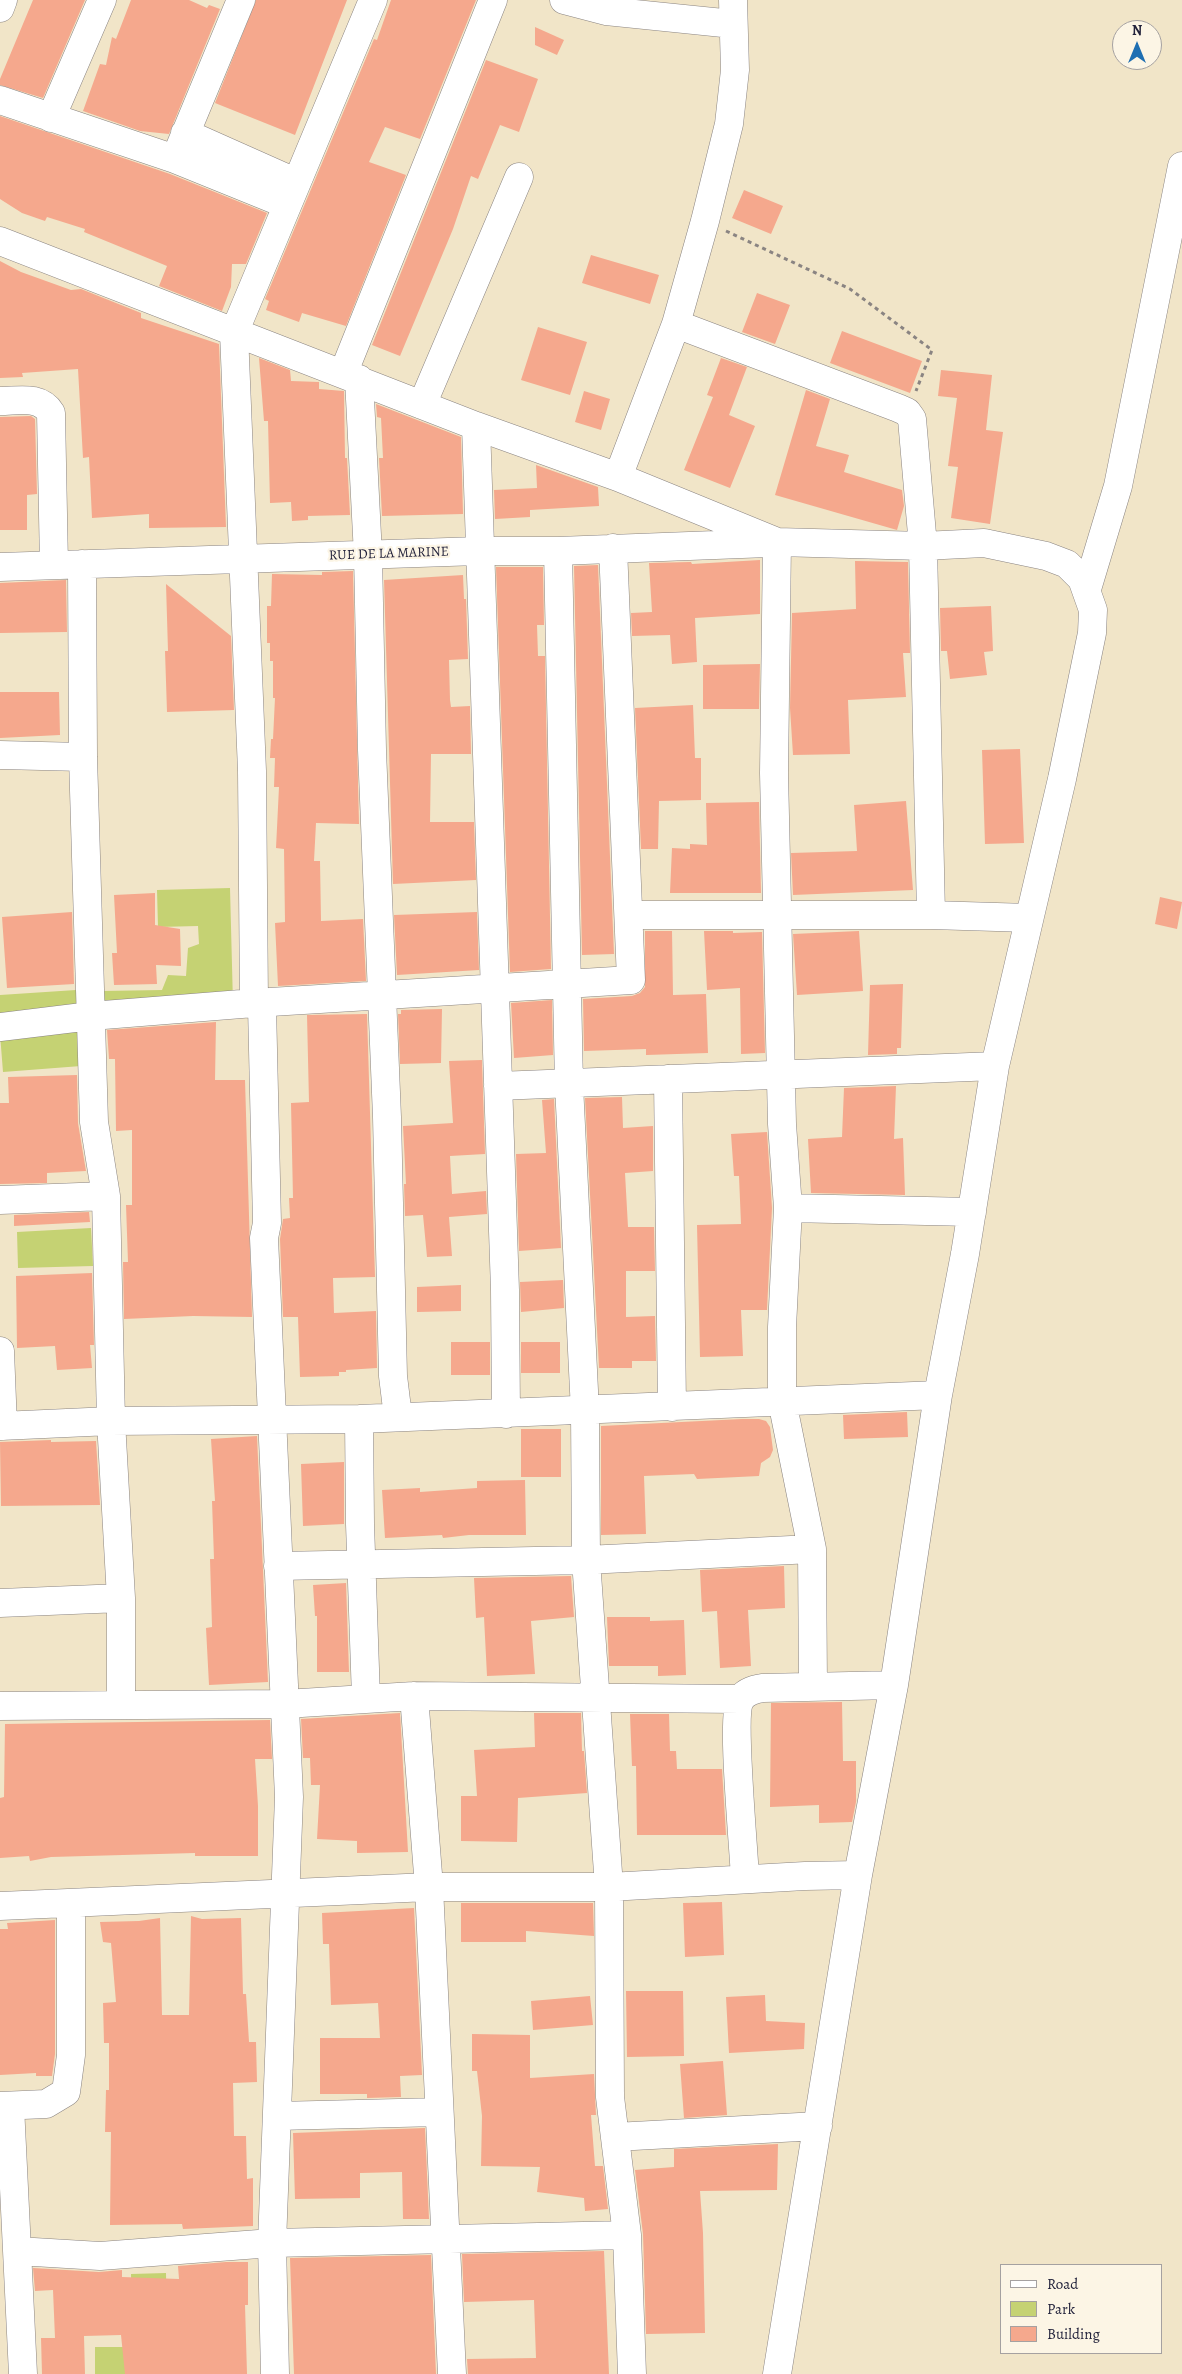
<!DOCTYPE html>
<style>
body{margin:0}
#map{position:relative;width:1182px;height:2374px;overflow:hidden;background:#f1e5c8;font-family:Alegreya,serif}
canvas{display:block}
.legend{position:absolute;left:1000px;top:2264px;width:162px;height:90px;box-sizing:border-box;background:#fcf5e5;border:1px solid #a5a1a1;margin:0;padding:6px 9px;list-style:none;font-size:15px;color:#22223b}
.legend li{display:flex;align-items:center;gap:10px;height:25px}
.legend b{width:25px;border:1px solid #a5a1a1}
.north{position:absolute;left:1112px;top:20px;width:50px;height:50px;box-sizing:border-box;background:#fcf5e5;border:1px solid #a5a1a1;border-radius:50%;rotate:0deg;font-size:14px;font-weight:700;line-height:20px;text-align:center;color:#22223b}
.north::after{content:'';display:block;margin:auto;width:18px;height:22px;background:#1f6fb2;clip-path:polygon(50% 0,100% 100%,50% 72%,0 100%)}
</style>
<div id="map">
<canvas width="1182" height="2374"></canvas>
<ul class="legend">
<li><b style="height:6px;background:#fff"></b>Road</li>
<li><b style="height:14px;background:#c5d273"></b>Park</li>
<li><b style="height:14px;background:#f5a88d"></b>Building</li>
</ul>
<div class="north">N</div>
</div>
<script>
const ctx = document.querySelector('canvas').getContext('2d');
ctx.lineJoin = 'round';
function fill(path, color) { ctx.fillStyle = color; ctx.fill(path, 'evenodd'); }
function trace(path, color, width, dash) { ctx.strokeStyle = color; ctx.lineWidth = width; ctx.lineCap = dash ? 'butt' : 'round'; ctx.setLineDash(dash || []); ctx.stroke(path); }
function write(font, color, halo, rows, align = 'center') {
  ctx.font = font + ' Alegreya,serif'; ctx.lineWidth = 4.5; ctx.setLineDash([]); ctx.textBaseline = 'middle'; ctx.strokeStyle = halo; ctx.fillStyle = color; for (const [text, x, y, turn = 0] of rows) {
    ctx.save(); ctx.translate(x, y); ctx.rotate((+turn || 0) * Math.PI / 180); ctx.textAlign = isNaN(turn) ? turn : align; if (halo) ctx.strokeText(text, 0, 0); ctx.fillText(text, 0, 0); ctx.restore();
  }
}
const green = new Path2D(`
 M230,888L233,1004L102,1007V991L162,990L168,975L186,976L188,948L199,944L198,926L158,927L157,890Z
 M76,990L79,1010L0,1020V995Z
 M77,1028L81,1066L3,1072L0,1034Z
 M91,1228L93,1266L18,1268L17,1232Z
 M166,2273L168,2374H95V2347H132L131,2274Z`);
const building = new Path2D(`
 M33,0H85L43,98L0,85V79Z
 M131,0H189L207,8L209,5L220,9L169,134L140,131L83,111L100,64L106,65L112,37L116,39Z
 M256,0H347L295,135L215,103Z
 M391,0H476L420,139L385,127L369,162L406,175L346,326L302,313L299,322L266,310L269,301L265,299L374,39L377,40Z
 M535,27L564,40L557,55L535,45Z
 M486,60L538,79L519,132L500,125L478,179L471,176L453,229L400,356L372,345Z
 M0,116L170,174L267,213L246,264H232L231,287L222,311L159,286L167,266L84,232L85,229L47,217L45,221L22,213L0,199Z
 M744,190L783,206L771,234L732,218Z
 M591,255L659,275L650,304L582,283Z
 M0,261L21,272L71,290L81,289L141,313V318L219,344L226,527L149,528V514L92,518L89,457L83,458L78,369L22,373L23,377L0,378Z
 M757,293L790,305L775,344L742,332Z
 M538,327L587,342L570,395L521,380Z
 M842,331L922,361L910,393L830,363Z
 M259,358L290,370L291,381L319,382V389L344,391L345,458H347L350,515L308,516V520L292,521L291,502L270,503L268,421H264Z
 M721,358L747,367L729,415L755,426L730,488L684,470L713,397L707,395Z
 M941,370L992,375L986,430L1003,432L990,524L951,518L958,467L948,466L957,398L938,396Z
 M806,390L830,399L816,446L849,455L844,472L902,490L904,506L897,530L775,495Z
 M584,391L610,399L601,430L575,422Z
 M376,404L461,437L463,514L382,516L379,458H383L381,418L377,417Z
 M31,416L35,419L37,494L27,495V530H0V417Z
 M536,465L598,487L599,506L530,510V517L495,519L494,490L537,488Z
 M760,560V614L695,618L697,662L672,664L670,635L632,636L631,613L652,612L649,563L691,562L692,564Z
 M855,561L908,562L910,653H903L906,697L848,700L850,754L793,755L790,708L792,613L856,609Z
 M598,565L614,954L582,955L574,566Z
 M496,567H543L544,625H537L538,656H545L551,969L510,972Z
 M353,571L359,824L316,823L314,861H320L321,921L363,919L366,981L278,986L275,923L285,922L284,849L276,848L279,787H274L275,758H270L271,739H273L275,698H273V661H270V643H267V606H271L272,574L322,575V572Z
 M463,575L464,599H466L468,659L449,660L450,700L451,707L470,706L471,754H431L430,822H474L476,880L393,884L384,580Z
 M66,580L67,632L0,633V583Z
 M166,584L231,636L234,710L167,712L165,651H168Z
 M991,606L993,651L984,652L987,675L950,679L947,651H941L940,608Z
 M760,664L759,709H703V665Z
 M0,692H59L60,735L0,738Z
 M693,705L695,758H701V800L659,801L658,849H641L635,708Z
 M1020,749L1024,843L985,844L982,750Z
 M906,801L913,890L793,895L791,853L857,851L854,805Z
 M759,802L761,893H670L672,848L690,849V844L707,845L706,803Z
 M155,893V925L180,929L181,966L156,965L157,984L114,985L112,953H117L114,895Z
 M1160,897L1182,902L1177,929L1155,924Z
 M72,912L74,984L7,988L2,917Z
 M477,912L479,970L397,975L394,915Z
 M645,931H672L673,995L706,994L708,1053L646,1055V1049L584,1051L583,999L632,996L640,993L645,987Z
 M704,931H733V933L762,932L765,1053L741,1054L740,988L707,990Z
 M859,931L863,991L797,995L793,934Z
 M903,984L901,1048H897V1054L868,1055L870,985Z
 M552,1000L553,1055L514,1058L511,1003Z
 M442,1009L441,1063L400,1064L398,1014H401V1010Z
 M367,1014L375,1277L333,1278L334,1313L376,1311L377,1368L346,1370V1372H339V1376L300,1377L298,1317H283L280,1239L283,1219L290,1218L289,1198H293L291,1103L309,1102L307,1015Z
 M216,1022L215,1080H245L252,1317L193,1316L124,1319L123,1262H128L126,1205H132V1130L116,1131L115,1059H109L107,1030Z
 M482,1060L485,1154L450,1156L452,1194L486,1191L487,1214L449,1217L452,1256L427,1257L423,1215L405,1216L404,1184H406L403,1126L453,1123L449,1061Z
 M77,1075L78,1123L86,1171L47,1173V1183L0,1184V1103H9L8,1077Z
 M896,1086L894,1139L903,1138L905,1195L811,1193L808,1139L842,1137L844,1088Z
 M622,1097L623,1128L653,1126V1171L625,1173L628,1227H654L655,1271H626V1317L655,1316L656,1361H632V1368H599L585,1098Z
 M554,1099L561,1248L519,1251L516,1154L546,1153L542,1100Z
 M767,1132L772,1208L767,1310H741L743,1356L700,1357L697,1225L741,1224L739,1176H734L731,1134Z
 M89,1212L90,1222L14,1226V1215Z
 M92,1273L94,1345H90L92,1368L57,1370L55,1346L17,1348L16,1276Z
 M563,1280L564,1308L521,1312L520,1282Z
 M461,1285V1311L417,1312V1287Z
 M451,1342H490V1375H451Z
 M521,1342H560V1373H521Z
 M907,1412L908,1437L844,1439L843,1415Z
 M742,1419H759L766,1421L770,1427L773,1450L770,1457L761,1463L759,1476L697,1479L694,1474L644,1476L646,1534L601,1535V1426Z
 M521,1429H561V1477H521Z
 M257,1436L268,1682L209,1685L206,1628L212,1627L210,1559H214L212,1501H215L211,1439Z
 M51,1440V1442L96,1441L100,1505L1,1506L0,1442Z
 M344,1462V1524L303,1526L301,1464Z
 M525,1480L526,1535H469L443,1538L442,1535L385,1538L382,1490L420,1488V1492L477,1488V1481Z
 M784,1566L785,1608L748,1610L751,1666L720,1668L717,1611L702,1612L700,1570Z
 M571,1576L574,1617L531,1621L535,1674L487,1676L484,1617L476,1618L474,1578Z
 M346,1583L349,1672H317V1616H315L313,1585Z
 M607,1617H650V1621L684,1620L686,1675L658,1676V1666H609Z
 M842,1702L843,1761H856V1802L852,1822L819,1823V1805L770,1807L771,1703Z
 M400,1713L408,1852L357,1853V1841L317,1839L320,1785H311L310,1758H303L301,1719Z
 M534,1713H581L582,1751H584L587,1793L518,1798L517,1842L461,1841V1796H477L474,1750L535,1747Z
 M630,1714H669L670,1751H676L677,1769H722L726,1835H637L636,1766H632Z
 M270,1720L272,1759H255L258,1806V1856H195V1853L51,1857L30,1861L29,1856L0,1858V1798L4,1797L5,1724Z
 M722,1902L724,1955L685,1957L683,1903Z
 M461,1903H593L594,1936L526,1931V1942H461Z
 M414,1908L422,2075L400,2076L401,2097L367,2098V2094H320V2038H380L378,2003L331,2005L329,1944H323L322,1913Z
 M191,1916L202,1919L241,1918L243,1994H246L249,2042H256L257,2082L233,2083L234,2136H246L247,2179L253,2178V2226L183,2229L182,2224L110,2225L111,2132H105L106,2090H109V2043H104L103,2003L116,2002L111,1943L103,1942L100,1922L139,1921L160,1918L162,2015H189Z
 M55,1920V2054L52,2076H36V2073L0,2075V1929H8L7,1923Z
 M626,1991H683L684,2056L627,2057Z
 M765,1995L766,2021L805,2023L804,2049L729,2053L726,1997Z
 M590,1996L593,2025L533,2030L531,2001Z
 M472,2034L530,2035V2078L594,2074L596,2115H591L595,2166H603L608,2209L585,2211L584,2198L537,2192L540,2167L481,2166L482,2116L477,2071H472Z
 M723,2061L727,2115L684,2118L680,2064Z
 M425,2128L429,2219H403L402,2172L360,2173V2198L295,2199L293,2133Z
 M778,2144L777,2190L700,2191L703,2233L705,2333L646,2334L643,2234L635,2170L674,2167V2149Z
 M604,2251L609,2374H468L467,2359L536,2358L534,2300L464,2302L462,2254Z
 M431,2255L436,2374H294L290,2258Z
 M226,2262H248V2305H245L247,2374H125L121,2335L84,2336L85,2374H42L41,2338H55L53,2290L35,2291L33,2268L99,2272L122,2270V2277L179,2279L178,2266Z`);
const path = new Path2D(`
 M726,231L850,289L932,350L916,391`);
const minor = new Path2D(`
 M564,0L606,11L733,24
 M0,8L3,0
 M0,100L175,159L286,204
 M51,118L102,0
 M185,133L295,182
 M175,159L241,0
 M0,241L476,426L618,477L777,542L923,546L984,543L1046,556L1067,564L1082,579L1093,610L1092,633L1062,779L995,1066L965,1254L938,1395L894,1685L858,1875L777,2374
 M676,324L898,408L907,412L912,419L923,546L931,915
 M343,374L493,0
 M359,379L368,555L372,750L387,1117L393,1376L398,1417
 M0,401C19,401 40,395 51,413L54,565
 M422,405L519,177
 M476,426L505,1290L506,1414
 M618,477L676,324L705,221L729,124L735,70L733,0
 M777,542L774,773L782,1124L788,1208L782,1327V1401L812,1549L813,1687
 M558,551L569,1085L585,1411L586,1560L609,1887L610,2097L627,2235L632,2374
 M82,564L83,757L94,1122L106,1196L111,1421L121,1598V1705
 M0,567L478,551H558L768,543
 M1087,589L1118,486L1182,166
 M0,755L83,757
 M629,915H931L1029,918
 M0,1027L91,1016L254,1003L631,980L613,548
 M668,1079L672,1407
 M498,1086L995,1066
 M0,1200L106,1196
 M788,1208L972,1212
 M0,1351L3,1426
 M359,1419L360,1524L366,1698
 M0,1426L111,1421L359,1419L938,1395
 M278,1566L586,1560L812,1549
 M0,1603L121,1598
 M414,1696L429,1887L452,2374
 M0,1706L285,1704L414,1696L740,1699
 M745,1879C744,1850 731,1717 740,1700C745,1692 755,1689 763,1688L894,1685
 M0,1906L429,1887H609L805,1876L858,1875
 M0,2106L46,2104L66,2092L71,2055V1903
 M10,2106L23,2374
 M277,2116L439,2112
 M615,2137L818,2126
 M17,2251L100,2256L272,2243L627,2235
 M275,2374L272,2243L289,1797L264,1238L267,1223L262,1006L254,1003L252,771L234,333L373,0`);
const streetNames = [
 ["RUE DE LA MARINE",389,554,-2]
];
fill(green, '#c5d273');
fill(building, '#f5a88d');
trace(minor, '#8a8482', 29);
trace(path, '#8a8482', 3, [4, 4]);
trace(minor, '#fff', 28);
write('14px', '#22223b', '#fcf5e5', streetNames);
</script>
